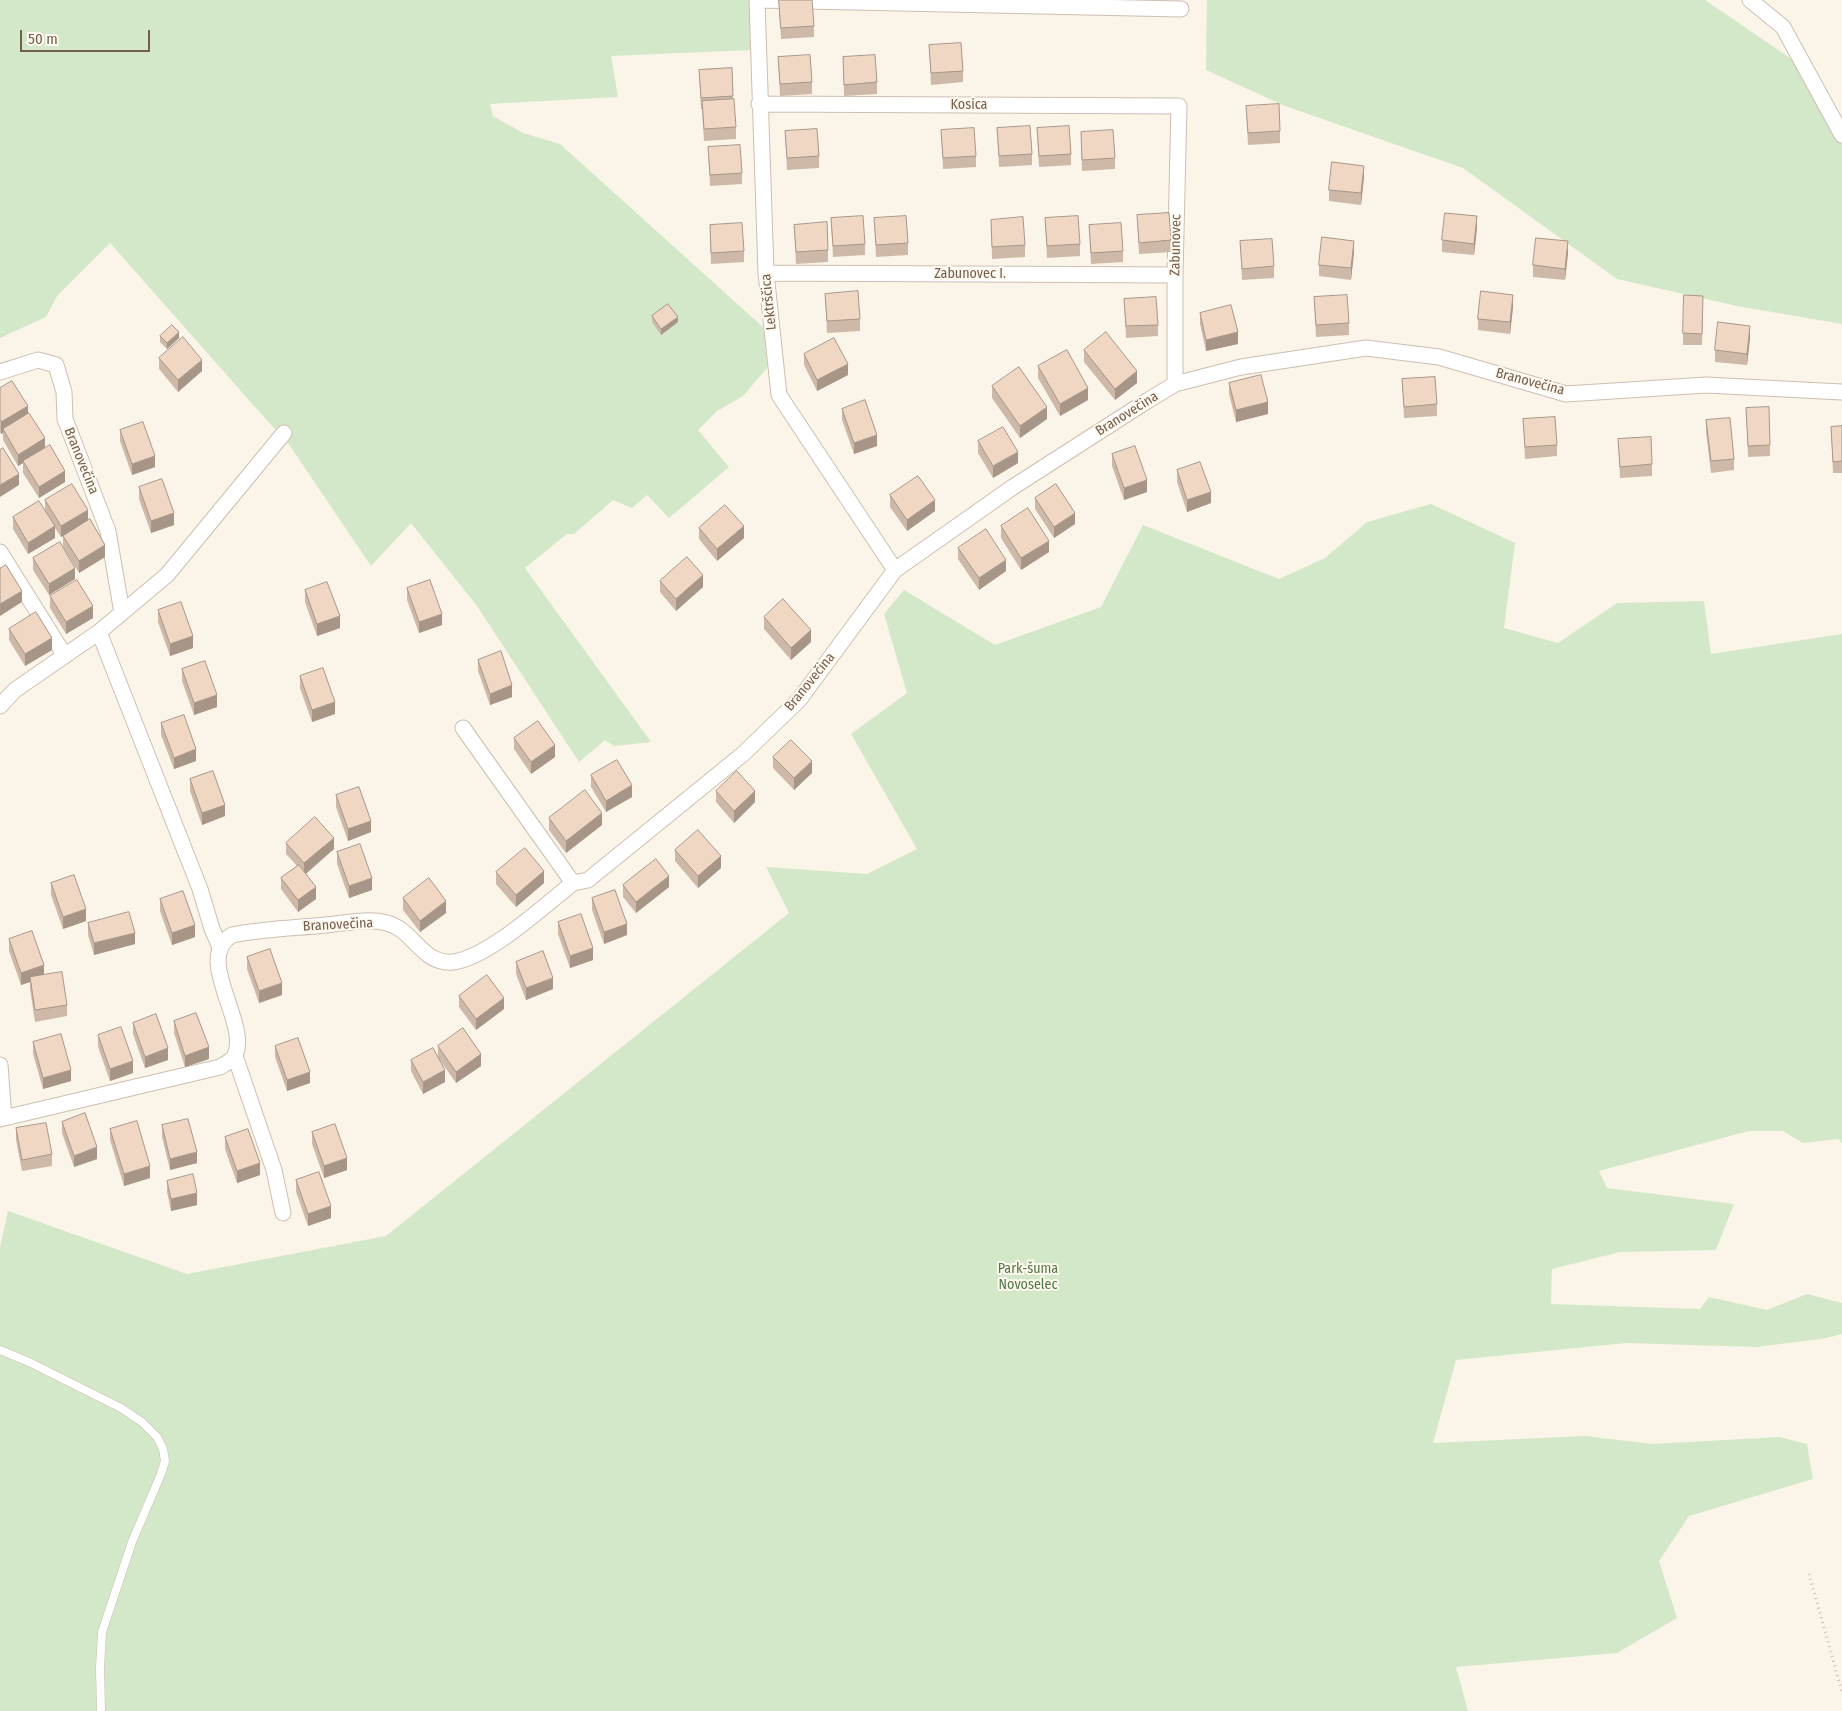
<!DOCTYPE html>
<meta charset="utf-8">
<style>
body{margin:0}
#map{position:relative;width:1842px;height:1711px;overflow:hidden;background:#fbf5e9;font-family:"Fira Sans Condensed",sans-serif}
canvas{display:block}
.scale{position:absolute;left:20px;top:30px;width:130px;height:22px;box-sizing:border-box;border:2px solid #745e4e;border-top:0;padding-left:6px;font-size:15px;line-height:18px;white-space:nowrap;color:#745e4e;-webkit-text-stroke:4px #fef9ef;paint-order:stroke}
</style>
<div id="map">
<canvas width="1842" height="1711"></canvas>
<div class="scale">50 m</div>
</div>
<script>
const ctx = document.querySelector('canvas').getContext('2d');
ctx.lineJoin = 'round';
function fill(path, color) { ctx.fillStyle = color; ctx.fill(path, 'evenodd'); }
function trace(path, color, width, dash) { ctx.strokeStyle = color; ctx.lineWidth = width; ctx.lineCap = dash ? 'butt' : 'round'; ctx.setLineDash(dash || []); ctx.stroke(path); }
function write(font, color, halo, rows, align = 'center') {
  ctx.font = font + ' "Fira Sans Condensed",sans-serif'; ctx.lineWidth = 4; ctx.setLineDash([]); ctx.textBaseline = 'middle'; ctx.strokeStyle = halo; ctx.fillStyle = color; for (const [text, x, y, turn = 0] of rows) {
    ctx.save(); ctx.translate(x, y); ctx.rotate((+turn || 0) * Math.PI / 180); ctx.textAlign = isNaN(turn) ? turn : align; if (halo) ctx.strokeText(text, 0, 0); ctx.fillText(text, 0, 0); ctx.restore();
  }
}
const green = new Path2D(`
 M0,0H749L751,50L611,56L618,97L490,104L493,116L523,133L560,144L764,328L767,368L743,396L717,411L698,430L729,467L669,518L647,495L632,508L613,500L574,534H567L525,568L651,742L614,746L605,740L579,762L477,606L411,523L371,566L286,440L271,425L110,243L57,296L46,317L0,338Z
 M1207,0H1705L1793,60L1842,135V324L1737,306L1617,279L1463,168L1285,106L1206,70Z
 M1431,504L1515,543L1504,628L1558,643L1617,603L1704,601L1711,654L1842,634V1144L1839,1139L1803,1143L1783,1131H1749L1599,1171L1607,1188L1734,1204L1716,1250L1620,1252L1552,1269L1551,1304L1700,1309L1709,1297L1767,1310L1807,1294L1842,1303V1334L1827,1338L1757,1347L1626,1343L1456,1360L1433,1443L1585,1436L1652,1444L1779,1437L1807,1444L1813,1479L1689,1516L1659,1561L1677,1618L1617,1653L1456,1667L1468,1711H0V1247L8,1211L187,1274L386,1236L789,913L766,867L867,874L917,849L851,734L907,693L884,614L904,590L995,645L1101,607L1143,525L1279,579L1325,558L1367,522Z`);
const path = new Path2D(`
 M1809,1574L1842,1692`);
const lane = new Path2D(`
 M0,1350L29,1362L121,1408L142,1422L157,1437L163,1449L165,1461L161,1474L132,1542L102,1632L100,1668L101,1711`);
const street = new Path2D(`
 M757,0L766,273L779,395L895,570
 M757,0L1181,9
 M1750,0L1783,27L1842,135
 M759,104L1179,106L1175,275V384
 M766,273L1175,275
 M0,372L38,360L56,365L64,392L65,419L108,531L122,613
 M0,552L65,656
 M99,632L200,889L212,929L220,947
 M0,706L15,690L99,632L167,575L284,433
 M463,728L573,883
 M235,1056L274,1170L283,1213
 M0,1065L4,1118
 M0,1119L220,1067C225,1064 232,1061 235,1055C250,1023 193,958 232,935C262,929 295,928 326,925C346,923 368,918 387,923C414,930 422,965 453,962C488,958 545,905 573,883L588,880L743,754L799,700L895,570L1013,487L1147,401L1175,384L1241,367L1366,348L1439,357L1566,394L1706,385L1842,392`);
const wall = new Path2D(`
 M779,0L814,26V37L781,39Z
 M929,45L963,71V82L931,85Z
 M778,57L812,82V94L780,96Z
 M843,57L877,82V94L844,96Z
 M732,68L733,99L736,127V139L704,141L702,109H701L699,70Z
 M1246,106L1280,131V143L1248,145Z
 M997,128L1032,154V165L999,167Z
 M1037,128L1071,154V165L1039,167Z
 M941,130L976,156V167L943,169Z
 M785,131L819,156V168L787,170Z
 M1081,132L1115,158V169L1082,171Z
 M708,147L742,173V184L710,186Z
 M1364,177L1361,205L1329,201V190Z
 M1137,215L1171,240V252L1139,254Z
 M831,218L865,244V255L833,257Z
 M874,218L908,243V255L876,257Z
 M1045,218L1080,244V256L1047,258Z
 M991,220L1025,245V257L992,259Z
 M710,225L744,251V262L711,264Z
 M794,225L828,250V262L796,264Z
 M1089,225L1123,251V262L1091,264Z
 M1477,228L1474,255L1442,252V240Z
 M1240,241L1274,266V278L1242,280Z
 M1354,252L1351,280L1319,276V265Z
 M1568,253L1565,280L1533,277V265Z
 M825,294L860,319V331L827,333Z
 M1314,297L1349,323V335L1316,337Z
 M1124,299L1158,325V336L1126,338Z
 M1513,307L1510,334L1478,330V319Z
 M1703,307L1702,345H1683V333Z
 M1200,313L1238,344L1206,351L1200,324Z
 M652,316L678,322L661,335L652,322Z
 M160,336L179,338L167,349L160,342Z
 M1750,338L1747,365L1715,362V350Z
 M1084,350L1137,383L1115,400L1084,362Z
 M804,354L848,375L817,391L804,365Z
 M159,358L202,371L178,392L159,369Z
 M1038,366L1088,400L1060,416L1038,378Z
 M1402,379L1437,404V416L1404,418Z
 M1229,383L1268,414L1236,422L1229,394Z
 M992,386L1047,419L1020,438L992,398Z
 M0,388L28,414L45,448L65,482L39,498L23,473V463L18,466L3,440V433L1,434L0,432Z
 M1746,408L1770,445V456L1748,457Z
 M842,409L877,446L854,454L842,420Z
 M1523,419L1557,445V456L1525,459Z
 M1706,420L1734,459V470L1711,473L1706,432Z
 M1842,426V473H1833L1831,427Z
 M120,430L155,467L132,475L120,441Z
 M1618,439L1652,464V476L1620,478Z
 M978,441L1018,463L993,478L978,453Z
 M1112,454L1147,492L1124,500L1112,466Z
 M1177,470L1211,503L1187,512L1177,482Z
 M139,487L174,525L151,533L139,499Z
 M890,495L935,511L907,531L890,507Z
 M1035,498L1075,524L1054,538L1035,509Z
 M45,500L88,521L105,557L79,573L63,547V536L61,537L55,528V538L28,554L13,529V517L45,511Z
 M1001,526L1049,552L1021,570L1001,538Z
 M699,528L744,538L717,561L699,539Z
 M958,548L1006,571L979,590L958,559Z
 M33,558L75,579L49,595L33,570Z
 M660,581L703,587L676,611L660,592Z
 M407,588L442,625L419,633L407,600Z
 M305,590L340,628L317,636L305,602Z
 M50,596L93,618L66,634L50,608Z
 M158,610L193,648L170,656L158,622Z
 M764,617L811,642L791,660L764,629Z
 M9,629L52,650L25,666L9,640Z
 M478,660L512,697L490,705L478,671Z
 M182,669L217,707L194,715L182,681Z
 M300,676L335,714L312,722L300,688Z
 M161,723L196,761L174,769L161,735Z
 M514,738L555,757L531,774L514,749Z
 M773,757L812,773L794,790L773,768Z
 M591,775L632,797L606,812L591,787Z
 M190,779L225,816L202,825L190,791Z
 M716,791L755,802L734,823L716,802Z
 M336,795L371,832L348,841L336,807Z
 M549,818L602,825L566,853L549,830Z
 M286,843L334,849L306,874L316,899L298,912L281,889V878L297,866L286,854Z
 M675,850L721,868L698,888L675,861Z
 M337,852L372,890L349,898L337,864Z
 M496,872L544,883L516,907L496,884Z
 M51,883L86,921L63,929L51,895Z
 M623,885L669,887L636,913L623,897Z
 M403,898L446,913L420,932L403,910Z
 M592,898L627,935L604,944L592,910Z
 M160,899L195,937L172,945L160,911Z
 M558,922L593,960L570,968L558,934Z
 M88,923L135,944L94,955L88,935Z
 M9,939L44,975L67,1005V1016L35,1022L30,989V982L21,985L9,951Z
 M247,957L282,995L259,1003L247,969Z
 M516,962L553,989L526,1000L516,974Z
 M459,996L504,1009L476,1030L459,1007Z
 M174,1021L209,1059L185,1067L174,1033Z
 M133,1023L168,1060L145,1068L133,1034Z
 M98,1035L133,1073L110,1081L98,1047Z
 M33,1042L71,1081L43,1089L33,1054Z
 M275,1046L310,1083L287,1091L275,1057Z
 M438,1046L481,1066L456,1083L440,1060L445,1082L423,1094L411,1071V1060L438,1057Z
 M62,1122L97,1159L74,1167L62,1133Z
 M162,1125L197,1163L170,1170L162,1137Z
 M16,1128L52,1154V1166L22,1171L16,1140Z
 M110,1129L150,1178L124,1186L110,1140Z
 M312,1132L347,1170L324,1178L312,1144Z
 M225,1137L260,1175L237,1183L225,1149Z
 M296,1180L331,1218L308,1226L296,1192Z
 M167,1181L197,1205L171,1211L167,1192Z`);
const shadedWall = new Path2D(`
 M1364,166V177L1361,205V193Z
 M1477,216V228L1474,255V244Z
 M1354,241V252L1351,280V268Z
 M1568,241V253L1565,280V269Z
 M1513,295V307L1510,334V322Z
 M678,317V322L661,335V329Z
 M1750,326V338L1747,365V354Z
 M179,332V338L167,349V343Z
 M1238,332V344L1206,351V340Z
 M202,360V371L178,392V380Z
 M848,364V375L817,391V380Z
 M1137,371V383L1115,400V389Z
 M1088,388V400L1060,416V404Z
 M1268,402V414L1236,422V410Z
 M28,406V418L3,429V433L1,434V422Z
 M1047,407V419L1020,438V426Z
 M877,435V446L854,454V443Z
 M45,438V450L23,461V463L18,466V455Z
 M1018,452V463L993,478V466Z
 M155,456V467L132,475V464Z
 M65,471V482L39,498V487Z
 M19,474V485L0,497V485Z
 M1147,480V492L1124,500V488Z
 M1211,492V503L1187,512V500Z
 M935,500V511L907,531V520Z
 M88,510V521L61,537V526Z
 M174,513V525L151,533V521Z
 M1075,513V524L1054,538V527Z
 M55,526V538L28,554V543Z
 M744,526V538L717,561V549Z
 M1049,541V552L1021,570V558Z
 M105,545V557L79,573V561Z
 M1006,560V571L979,590V578Z
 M75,568V579L49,595V584Z
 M703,575V587L676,611V599Z
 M22,591V602L0,616V604Z
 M93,606V618L66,634V622Z
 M442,614V625L419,633V622Z
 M340,616V628L317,636V624Z
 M811,630V642L791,660V648Z
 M193,636V648L170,656V644Z
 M52,638V650L25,666V654Z
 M512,685V697L490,705V694Z
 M217,695V707L194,715V703Z
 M335,702V714L312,722V710Z
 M555,745V757L531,774V762Z
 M196,749V761L174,769V758Z
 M812,761V773L794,790V778Z
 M632,785V797L606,812V801Z
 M755,791V802L734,823V811Z
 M225,805V816L202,825V813Z
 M602,813V825L566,853V841Z
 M371,821V832L348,841V829Z
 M334,838V849L304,875V863Z
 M721,856V868L698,888V876Z
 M544,871V883L516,907V895Z
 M669,876V887L636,913V902Z
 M372,878V890L349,898V886Z
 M316,887V899L298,912V900Z
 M446,901V913L420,932V921Z
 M86,909V921L63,929V917Z
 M627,924V935L604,944V932Z
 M195,925V937L172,945V933Z
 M135,933V944L94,955V943Z
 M593,948V960L570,968V956Z
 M44,965V977H30V982L21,985V973Z
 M553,978V989L526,1000V988Z
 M282,983V995L259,1003V991Z
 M504,998V1009L476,1030V1019Z
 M209,1047V1059L185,1067V1056Z
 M168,1048V1060L145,1068V1057Z
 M481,1054V1066L456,1083V1072Z
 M133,1061V1073L110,1081V1069Z
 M71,1070V1081L43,1089V1078Z
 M445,1070V1082L423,1094V1082Z
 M310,1072V1083L287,1091V1080Z
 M97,1147V1159L74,1167V1156Z
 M197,1152V1163L170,1170V1159Z
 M347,1158V1170L324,1178V1166Z
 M260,1163V1175L237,1183V1171Z
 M150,1166V1178L124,1186V1174Z
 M197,1193V1205L171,1211V1199Z
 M331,1206V1218L308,1226V1214Z`);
const building = new Path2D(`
 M779,0H812L814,26L781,28Z
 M961,43L963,71L931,73L929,45Z
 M810,55L812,82L780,84L778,57Z
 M875,55L877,82L844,85L843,57Z
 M732,68L733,96L701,98L699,70Z
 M734,99L736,127L704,129L702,101Z
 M1279,104L1280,131L1248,133L1246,106Z
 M1030,126L1032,154L999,156L997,128Z
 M1069,126L1071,154L1039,156L1037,128Z
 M974,128L976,156L943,158L941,130Z
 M817,129L819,156L787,158L785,131Z
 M1113,130L1115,158L1082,160L1081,132Z
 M740,145L742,173L710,175L708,147Z
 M1332,162L1364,166L1361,193L1329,190Z
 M1169,213L1171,240L1139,243L1137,215Z
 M1445,213L1477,216L1474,244L1442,240Z
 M863,216L865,244L833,246L831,218Z
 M906,216L908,243L876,245L874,218Z
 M1078,216L1080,244L1047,246L1045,218Z
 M1023,217L1025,245L992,247L991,220Z
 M827,222L828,250L796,252L794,225Z
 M742,223L744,251L711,253L710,225Z
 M1121,223L1123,251L1091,253L1089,225Z
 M1322,237L1354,241L1351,268L1319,265Z
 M1536,238L1568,241L1565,269L1533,265Z
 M1272,239L1274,266L1242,269L1240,241Z
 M858,291L860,319L827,321L825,294Z
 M1481,291L1513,295L1510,322L1478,319Z
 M1347,295L1349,323L1316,325L1314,297Z
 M1684,295L1703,296L1702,334L1683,333Z
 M1156,297L1158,325L1126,326L1124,299Z
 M668,304L678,317L661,329L652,316Z
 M1231,305L1238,332L1206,340L1200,313Z
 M1718,322L1750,326L1747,354L1715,350Z
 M172,325L179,332L167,343L160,336Z
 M1106,332L1137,371L1115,389L1084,350Z
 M183,337L202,360L178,380L159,358Z
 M834,338L848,364L817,380L804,354Z
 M1067,350L1088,388L1060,404L1038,366Z
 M1019,367L1047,407L1020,426L992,386Z
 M1261,375L1268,402L1236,410L1229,383Z
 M1435,377L1437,404L1404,407L1402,379Z
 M12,381L28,406L1,422L0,420V388Z
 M865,400L877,435L854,443L842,409Z
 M1769,407L1770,445L1748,446L1746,408Z
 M29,413L45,438L18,455L3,429Z
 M1555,417L1557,445L1525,447L1523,419Z
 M1730,418L1734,459L1711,461L1706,420Z
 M143,422L155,456L132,464L120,430Z
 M1842,426V461L1833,462L1831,427Z
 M1003,427L1018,452L993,466L978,441Z
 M1651,437L1652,464L1620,467L1618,439Z
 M50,445L65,471L39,487L23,461Z
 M1135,446L1147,480L1124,488L1112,454Z
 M3,448L19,474L0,485V450Z
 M1200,462L1211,492L1187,500L1177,470Z
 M918,476L935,500L907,520L890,495Z
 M162,479L174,513L151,521L139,487Z
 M72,484L88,510L61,526L45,500Z
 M1056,484L1075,513L1054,527L1035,498Z
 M39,501L55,526L28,543L13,517Z
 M725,505L744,526L717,549L699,528Z
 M1028,508L1049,541L1021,558L1001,526Z
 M90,519L105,545L79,561L63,536Z
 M986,529L1006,560L979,578L958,548Z
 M60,542L75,568L49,584L33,558Z
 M687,557L703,575L676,599L660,581Z
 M6,565L22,591L0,604V569Z
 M77,580L93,606L66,622L50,596Z
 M430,580L442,614L419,622L407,588Z
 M327,582L340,616L317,624L305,590Z
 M783,599L811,630L791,648L764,617Z
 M181,602L193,636L170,644L158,610Z
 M36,612L52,638L25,654L9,629Z
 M501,651L512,685L490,694L478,660Z
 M205,661L217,695L194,703L182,669Z
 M323,668L335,702L312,710L300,676Z
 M184,715L196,749L174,758L161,723Z
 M538,721L555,745L531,762L514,738Z
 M791,740L812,761L794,778L773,757Z
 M617,760L632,785L606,801L591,775Z
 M213,771L225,805L202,813L190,779Z
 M737,771L755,791L734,811L716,791Z
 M359,787L371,821L348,829L336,795Z
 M585,790L602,813L566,841L549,818Z
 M315,817L334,838L304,863L286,843Z
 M698,830L721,856L698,876L675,850Z
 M360,844L372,878L349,886L337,852Z
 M525,848L544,871L516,895L496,872Z
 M656,859L669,876L636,902L623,885Z
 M299,865L316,887L298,900L281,878Z
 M74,875L86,909L63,917L51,883Z
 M429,878L446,901L420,921L403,898Z
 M615,890L627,924L604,932L592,898Z
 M183,891L195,925L172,933L160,899Z
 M129,912L135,933L94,943L88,923Z
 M581,914L593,948L570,956L558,922Z
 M32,931L44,965L21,973L9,939Z
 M270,949L282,983L259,991L247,957Z
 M543,951L553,978L526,988L516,962Z
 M62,972L67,1005L35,1010L30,977Z
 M487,975L504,998L476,1019L459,996Z
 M196,1013L209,1047L185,1056L174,1021Z
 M156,1014L168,1048L145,1057L133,1023Z
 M121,1027L133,1061L110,1069L98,1035Z
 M463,1028L481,1054L456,1072L438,1046Z
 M61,1034L71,1070L43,1078L33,1042Z
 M298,1038L310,1072L287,1080L275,1046Z
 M433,1048L445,1070L423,1082L411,1060Z
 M85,1113L97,1147L74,1156L62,1122Z
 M188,1119L197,1152L170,1159L162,1125Z
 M137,1121L150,1166L124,1174L110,1129Z
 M46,1123L52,1154L22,1160L16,1128Z
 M335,1124L347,1158L324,1166L312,1132Z
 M248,1129L260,1163L237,1171L225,1137Z
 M319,1172L331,1206L308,1214L296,1180Z
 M193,1174L197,1193L171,1199L167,1181Z`);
const streetNames = [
 ["Kosica",969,105],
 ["Zabunovec",1176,245,-89],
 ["Zabunovec I.",970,274],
 ["Lektrščica",769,302,-96],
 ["Branovečina",1530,382,15],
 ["Branovečina",1127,414,-32],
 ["Branovečina",81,461,68],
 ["Branovečina",810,682,-51],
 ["Branovečina",338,925,-3]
];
const parkNames = [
 ["Park-šuma",1028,1269],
 ["Novoselec",1028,1285]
];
fill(green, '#d3e8c8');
trace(lane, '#cdbeb0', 9);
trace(street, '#cdbeb0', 17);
trace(path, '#d4baa5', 3, [1, 4]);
trace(lane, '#fff', 8);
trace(street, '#fff', 15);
fill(wall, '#ceb9a8');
fill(shadedWall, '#a79688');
fill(building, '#efd7c3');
trace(building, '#a79688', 1);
write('14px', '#745e4e', '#fef9ef', streetNames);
write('14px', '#537847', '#fef9ef', parkNames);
</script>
